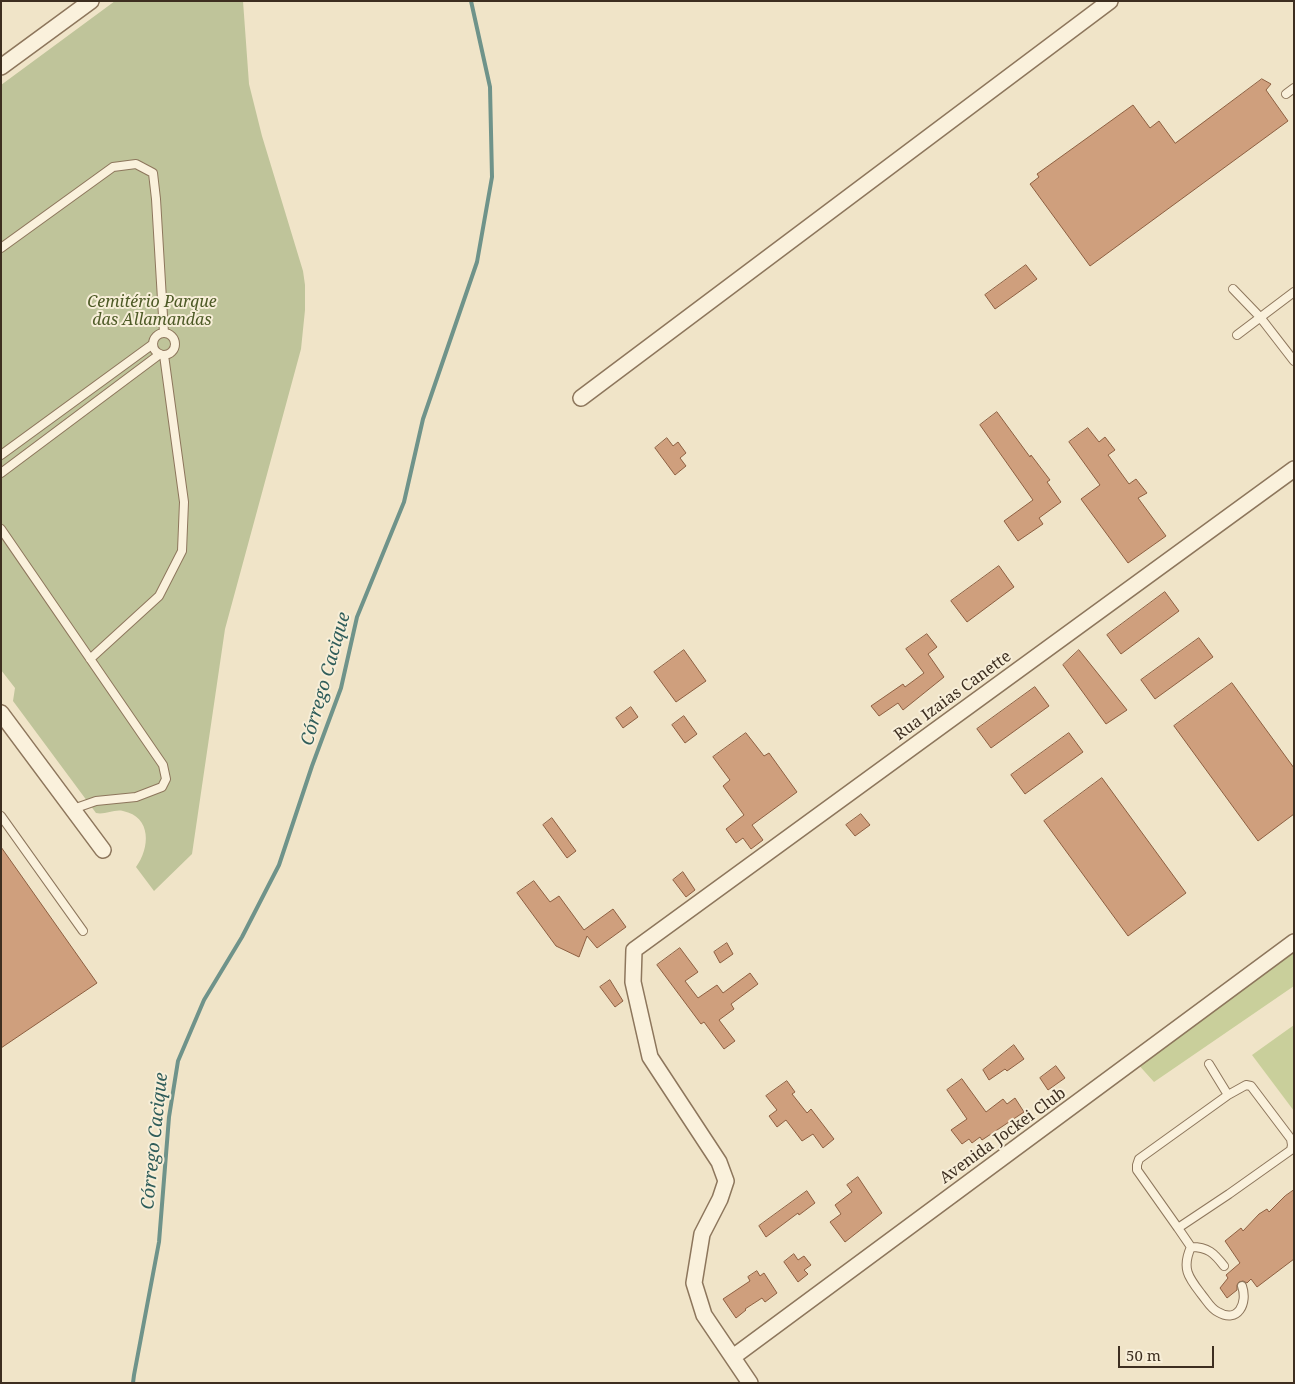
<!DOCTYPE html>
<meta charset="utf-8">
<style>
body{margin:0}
#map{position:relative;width:1295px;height:1384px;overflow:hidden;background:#f0e4c8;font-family:"Noto Serif",serif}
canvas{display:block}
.frame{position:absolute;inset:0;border:2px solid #3d2e20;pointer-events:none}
.scale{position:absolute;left:1118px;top:1346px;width:96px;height:22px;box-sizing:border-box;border:2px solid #3d2e20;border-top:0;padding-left:6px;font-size:15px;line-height:18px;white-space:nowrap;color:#3d2e20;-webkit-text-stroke:4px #f7eed8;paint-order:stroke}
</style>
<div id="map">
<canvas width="1295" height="1384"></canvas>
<div class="frame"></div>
<div class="scale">50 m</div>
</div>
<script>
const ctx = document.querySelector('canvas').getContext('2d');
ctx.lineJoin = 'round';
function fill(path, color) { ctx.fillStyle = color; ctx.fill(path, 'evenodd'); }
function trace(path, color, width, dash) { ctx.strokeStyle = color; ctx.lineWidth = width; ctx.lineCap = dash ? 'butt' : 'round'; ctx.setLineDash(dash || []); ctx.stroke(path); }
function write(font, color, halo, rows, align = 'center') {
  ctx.font = font + ' "Noto Serif",serif'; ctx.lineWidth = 4; ctx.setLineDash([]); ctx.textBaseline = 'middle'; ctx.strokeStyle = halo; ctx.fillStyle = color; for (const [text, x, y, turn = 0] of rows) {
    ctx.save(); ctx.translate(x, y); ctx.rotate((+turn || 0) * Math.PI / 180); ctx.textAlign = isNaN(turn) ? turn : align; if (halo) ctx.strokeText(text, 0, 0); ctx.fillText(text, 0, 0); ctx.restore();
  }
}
const green = new Path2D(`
 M1294,950V986L1154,1082L1136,1062Z
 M1294,1025V1111L1252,1055Z`);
const cemetery = new Path2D(`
 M115,1H243L249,84L262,136L303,271L305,285V310L301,349L225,629L192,854L154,891L136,867C150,848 152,817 123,811C114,809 105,815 96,813L13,701L15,688L1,670V85Z`);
const stream = new Path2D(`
 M133,1383L134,1375L159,1242L169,1117L178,1061L204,1000L242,937L279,865L312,766L341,688L357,617L404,502L423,419L477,262L492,177L490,87L471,1`);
const building = new Path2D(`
 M1262,79L1271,84L1266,90L1288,121L1090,266L1030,184L1039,177L1037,174L1133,105L1150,128L1159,121L1175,143Z
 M1026,265L1037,279L995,309L985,295Z
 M997,412L1030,457L1031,455L1050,480L1047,482L1061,502L1039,518L1043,524L1018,541L1004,521L1033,500L980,425Z
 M1088,428L1099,442L1105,437L1115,450L1108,455L1129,484L1136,479L1147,493L1138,498L1166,536L1128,563L1081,499L1100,485L1069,442Z
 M667,438L673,446L678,442L686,453L680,458L686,466L675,475L655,448Z
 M999,566L1014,587L967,622L951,601Z
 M1165,592L1179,611L1121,654L1107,635Z
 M927,634L937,647L928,654L944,677L903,710L898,703L879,716L871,706L903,684L905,687L924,673L906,649Z
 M1199,638L1213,657L1155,699L1141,680Z
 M684,650L706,681L676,702L654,672Z
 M1079,650L1127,710L1106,724L1063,665Z
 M1232,683L1294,768V814L1258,841L1174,726Z
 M1035,687L1049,706L991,748L977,729Z
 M631,707L638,717L623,728L616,718Z
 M684,716L697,734L685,743L672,725Z
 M746,733L764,756L769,753L797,792L752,825L763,840L751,849L743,838L736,843L726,829L744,815L723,786L730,780L713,757Z
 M1069,733L1083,752L1025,794L1011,775Z
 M1102,778L1186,893L1128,936L1044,821Z
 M861,814L870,825L855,836L846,825Z
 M552,818L576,851L567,858L543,825Z
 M1,847L97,983L1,1048Z
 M683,872L695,890L686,897L673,880Z
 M534,881L550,902L559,896L584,930L613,909L626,927L597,948L587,936L579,957L556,946L517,893Z
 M727,943L733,954L720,963L714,952Z
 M680,948L698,972L685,981L698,998L717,985L723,993L750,973L758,984L731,1004L734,1009L719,1020L735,1041L724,1049L704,1022L701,1024L657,965Z
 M610,980L623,1001L615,1007L600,987Z
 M1014,1045L1024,1059L1007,1071L1005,1069L989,1080L983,1070Z
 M1056,1066L1065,1078L1048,1090L1040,1078Z
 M962,1079L986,1112L1003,1099L1007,1104L1015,1098L1024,1112L982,1140L980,1137L972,1143L969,1139L962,1144L951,1130L967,1119L947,1090Z
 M787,1081L795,1092L792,1094L807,1113L811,1109L834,1139L823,1148L813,1134L802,1141L786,1120L777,1127L769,1116L777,1110L766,1096Z
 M858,1177L882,1213L845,1242L830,1222L841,1214L835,1205L852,1192L847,1185Z
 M1294,1190V1259L1257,1287L1251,1279L1247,1283L1243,1281L1239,1282L1237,1285V1290L1227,1298L1220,1288L1228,1278L1226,1275L1240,1263L1225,1241L1241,1228L1243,1231L1259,1214L1267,1209L1269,1212L1285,1196Z
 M807,1191L815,1203L799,1215L798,1213L766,1237L759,1226Z
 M794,1254L798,1260L804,1256L811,1265L804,1270L808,1274L798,1282L784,1262Z
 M757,1271L760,1276L764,1273L777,1293L765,1302L762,1298L745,1309L746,1310L736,1318L723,1299L750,1281L748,1277Z`);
const lane = new Path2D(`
 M1286,94L1294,88
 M1,248L113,167L136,164L153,173L156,199L164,333
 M1233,289L1260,317L1294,361
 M153 344a11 11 0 1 1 22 0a11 11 0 1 1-22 0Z
 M1237,335L1294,292
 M1,455L153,344
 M1,473L160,354
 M1,529L163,765L166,779L162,787L136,797L96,801L73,809
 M90,659L159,596L182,551L184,502L164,355
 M1,816L83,931
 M1209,1064L1228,1095
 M1246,1085L1251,1086L1291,1139L1292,1145L1291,1150L1229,1194L1178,1228L1137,1170V1165L1139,1159L1228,1095Z
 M1178,1228L1191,1247C1208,1247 1214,1253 1224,1266
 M1191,1247C1181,1269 1189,1278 1202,1295C1207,1301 1211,1309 1218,1312C1238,1324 1248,1303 1242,1286`);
const street = new Path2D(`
 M1,67L91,1
 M581,398L1110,1
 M1,713L103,850
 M733,1357L1294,942
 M750,1383L704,1315L694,1283L702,1234L720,1199L726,1181L719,1162L650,1057L633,982L634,950L1294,469`);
const parkNames = [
 ["Cemitério Parque",152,302],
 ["das Allamandas",152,320]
];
const streetNames = [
 ["Rua Izaias Canette",953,696,-36],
 ["Avenida Jockei Club",1003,1136,-36]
];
const waterNames = [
 ["Córrego Cacique",326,679,-74],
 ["Córrego Cacique",155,1141,-84]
];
fill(green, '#c9cf9b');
fill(cemetery, '#bfc49a');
trace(stream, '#6f938a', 4);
fill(building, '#cf9f7d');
trace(building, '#8d5f41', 1);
trace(lane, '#8d765c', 10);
trace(street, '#8d765c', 18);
trace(lane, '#faf1dc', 8);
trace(street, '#faf1dc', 15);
write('italic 16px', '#4d5a26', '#f7eed8', parkNames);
write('16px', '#3d2e20', '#f7eed8', streetNames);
write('italic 18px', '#2f5d5a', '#f7eed8', waterNames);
</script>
